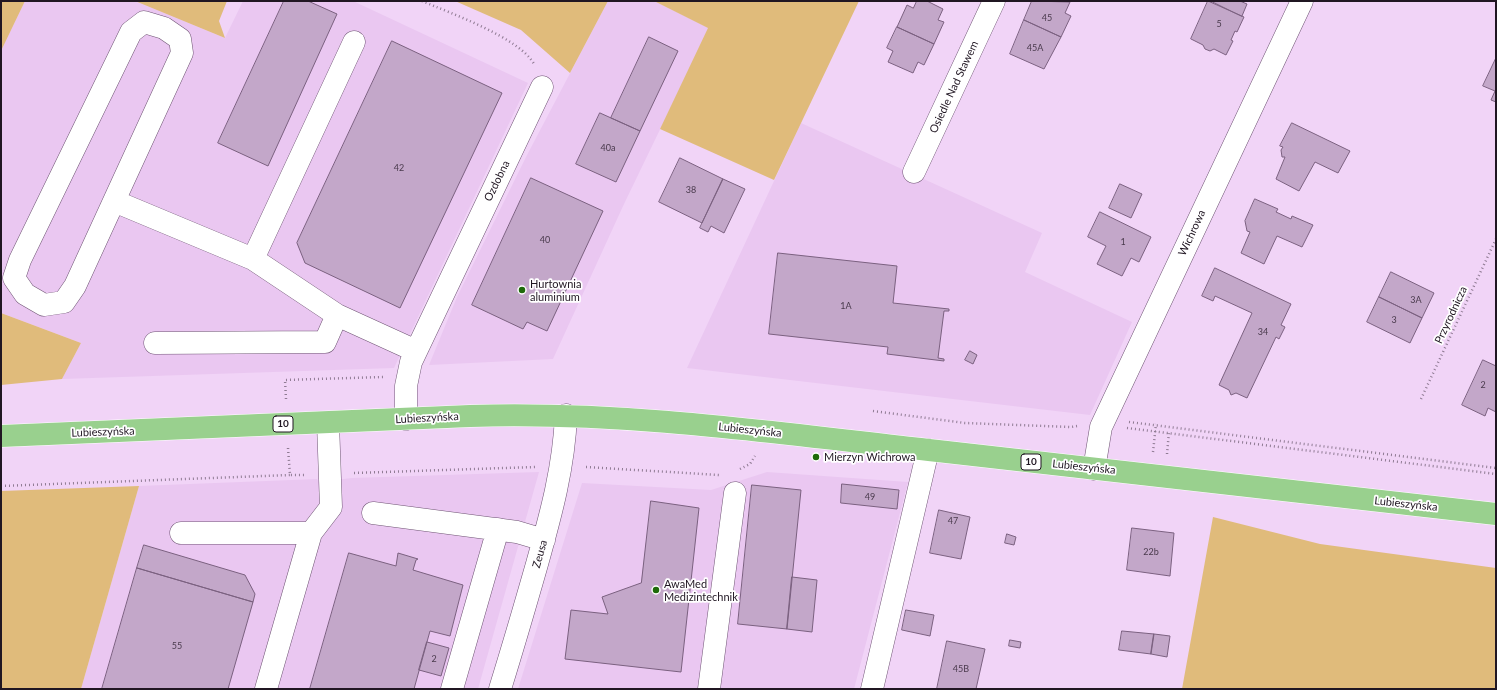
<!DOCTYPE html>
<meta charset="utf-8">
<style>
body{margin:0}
#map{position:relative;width:1497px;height:690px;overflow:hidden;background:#f1d4f7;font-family:Lato,sans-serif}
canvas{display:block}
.frame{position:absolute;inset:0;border:2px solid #201622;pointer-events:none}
</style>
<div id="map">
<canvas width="1497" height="690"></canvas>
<div class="frame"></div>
</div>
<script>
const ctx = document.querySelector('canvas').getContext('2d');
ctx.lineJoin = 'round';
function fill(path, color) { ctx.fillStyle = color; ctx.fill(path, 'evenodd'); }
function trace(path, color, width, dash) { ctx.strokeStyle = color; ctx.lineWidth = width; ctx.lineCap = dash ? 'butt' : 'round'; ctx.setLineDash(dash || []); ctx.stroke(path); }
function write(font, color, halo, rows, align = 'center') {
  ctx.font = font + ' Lato,sans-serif'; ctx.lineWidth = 3.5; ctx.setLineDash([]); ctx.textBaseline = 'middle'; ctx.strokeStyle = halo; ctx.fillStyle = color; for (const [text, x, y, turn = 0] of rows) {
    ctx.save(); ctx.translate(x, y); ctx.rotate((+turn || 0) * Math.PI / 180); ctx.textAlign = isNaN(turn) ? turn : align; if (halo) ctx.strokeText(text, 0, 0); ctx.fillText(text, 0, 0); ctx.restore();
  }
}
const built = new Path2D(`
 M25,1H135L225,38L243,1H353L528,83L394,368L62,379L81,343L1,313V51Z
 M608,1H654L709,28L624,204L553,359L429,365L457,297L526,157Z
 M801,123L1042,233L1025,272L1132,322L1090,415L687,368Z
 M539,472L478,689H81L139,486L317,479L319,482L352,478Z
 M767,472L908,482L854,689H518L582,483L711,490Z`);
const green = new Path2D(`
 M1,1H25L1,51Z
 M135,1H227L219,21L225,38Z
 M455,1H608L570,73L521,30Z
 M654,1H859L774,180L660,129L708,28Z
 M1,313L81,343L62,379L1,385Z
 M139,486L81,689H1V491Z
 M1213,517L1320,544L1496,568V689H1182Z`);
const building = new Path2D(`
 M284,1H308L337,14L268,166L218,143Z
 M917,1H927L943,9L938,20L944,22L934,44L897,27L907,5L913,8Z
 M1032,1L1070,2L1065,13L1071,16L1061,37L1024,20Z
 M1208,1L1244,17L1237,32L1235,31L1231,40L1233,41L1226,55L1214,49L1210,51L1205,49L1203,45L1191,39Z
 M1211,1H1240L1247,4L1242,16Z
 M1024,20L1061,37L1044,69L1010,54Z
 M897,27L934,44L924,65L918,62L913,73L888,62L893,51L887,48Z
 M649,37L678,51L640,131L611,118Z
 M392,41L502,93L400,308L305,263L297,243Z
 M1496,58V102L1491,100L1495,91L1483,86Z
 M600,113L640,131L616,182L576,164Z
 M1292,123L1350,151L1338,173L1315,162L1299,191L1276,179L1285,157H1282L1281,150L1283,147L1280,146Z
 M680,158L723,179L702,223L659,202Z
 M531,178L603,211L547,331L527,322L523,329L472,305Z
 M723,179L745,189L724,233L711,226L708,232L700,228Z
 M1120,184L1142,194L1131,218L1109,208Z
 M1255,199L1278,209L1276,212L1291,219L1292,216L1313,225L1302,247L1277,236L1264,264L1241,253L1250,232L1247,231L1245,221Z
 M1100,212L1151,237L1139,262L1131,258L1122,276L1097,264L1106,246L1088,237Z
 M778,253L897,266L893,303L949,309V311H944L938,358L944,359V361L887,354L888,347L769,334Z
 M1215,268L1291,304L1281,325L1285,327L1279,339L1276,337L1247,398L1236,393L1231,395L1229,390L1219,385L1252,313L1215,296L1213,301L1202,296Z
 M1391,272L1434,293L1422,318L1379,297Z
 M1379,297L1422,318L1410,343L1367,322Z
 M970,351L977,355L973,364L965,360Z
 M1483,360L1496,366V412L1488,408L1485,416L1462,405Z
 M842,484L899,490L897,509L841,503Z
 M752,485L801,490L787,629L738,624Z
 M651,501L699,508L681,672L565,659L571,610L608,614L602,597L641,583Z
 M939,510L970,517L961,559L930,553Z
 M1132,528L1174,533L1170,576L1127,570Z
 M1007,534L1016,537L1014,545L1005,543Z
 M144,545L245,575L255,594L253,602L137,568Z
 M349,553L396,566L398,553L418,559L416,560L413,570L463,585L450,636L430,631L414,689H310Z
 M137,568L253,602L228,689H102Z
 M792,577L817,580L812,632L787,629Z
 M906,610L934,615L930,636L902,630Z
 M1122,631L1154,634L1151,654L1119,650Z
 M1154,634L1170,636L1167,657L1151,654Z
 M1010,640L1021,642L1020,648L1009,646Z
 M947,641L985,649L976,689H937Z
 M427,642L449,648L441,676L419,670Z`);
const path = new Path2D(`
 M422,1C450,13 520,38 534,64
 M286,399L285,380L383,377
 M1421,399L1496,239
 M873,411L965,423L1071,427L1077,426
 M1129,422L1496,468
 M1127,428L1496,474
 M288,448L290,475H305
 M1153,452L1156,424
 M1167,454L1169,432
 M586,467L719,475
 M740,469L750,464L755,456
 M354,473L535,467
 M1,486L290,475`);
const minor = new Path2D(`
 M914,172L994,1
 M114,201L75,286L64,302L44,305L25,294L14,278L20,260L131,32L144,22L164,28L180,39L182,53L114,201L253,259L337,315L416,351
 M253,259L354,42
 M155,343L325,342L337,315
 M406,419V386L411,362L542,87
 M1094,469L1101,427L1302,1
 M373,513L517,532L544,540
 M181,533H311
 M266,689L311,533L331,507L328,423
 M452,689L498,529
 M500,689C513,647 525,606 537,564C551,514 564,467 566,415
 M709,689L735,493
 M872,689L928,450`);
const major = new Path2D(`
 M1,436L470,416C624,411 777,433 929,450C1118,472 1307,493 1496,514`);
const markers = [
 [522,290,4,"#1e6a09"],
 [816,457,4,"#1e6a09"],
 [656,590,4,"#1e6a09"]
];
const numberNames = [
 ["45",1047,18],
 ["5",1219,24],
 ["45A",1035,48],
 ["40a",608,148],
 ["42",399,168],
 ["38",691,190],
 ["40",545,240],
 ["1",1123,242],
 ["3A",1416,300],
 ["1A",846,306],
 ["3",1394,320],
 ["34",1263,332],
 ["2",1483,385],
 ["49",870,497],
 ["47",953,521],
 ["22b",1151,552],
 ["55",177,646],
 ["2",434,659],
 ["45B",961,669]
];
const shields = [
 [283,424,20],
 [1031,462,20]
];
const shieldNames = [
 ["10",283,424],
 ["10",1031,462]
];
const streetNames = [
 ["Osiedle Nad Stawem",954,87,-65],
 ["Ozdobna",497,181,-64],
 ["Wichrowa",1192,233,-65],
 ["Przyrodnicza",1451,315,-65],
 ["Lubieszyńska",427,418,-3],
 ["Lubieszyńska",750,430,6],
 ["Lubieszyńska",103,432,-2],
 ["Lubieszyńska",1084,467,6],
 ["Lubieszyńska",1406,504,6],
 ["Zeusa",540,554,-74]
];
const poiNames = [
 ["Hurtownia",530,284],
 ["aluminium",530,297],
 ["Mierzyn Wichrowa",824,457],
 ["AwaMed",664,584],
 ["Medizintechnik",664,597]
];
fill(built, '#eac7f1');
fill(green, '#e0bb7b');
fill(building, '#c3a7c9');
trace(building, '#7b6180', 1);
trace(minor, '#6f5574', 23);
trace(major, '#fff', 23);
trace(path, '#8f7b93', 2.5, [1, 3]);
trace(minor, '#fff', 22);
trace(major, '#99d08e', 22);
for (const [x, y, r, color] of markers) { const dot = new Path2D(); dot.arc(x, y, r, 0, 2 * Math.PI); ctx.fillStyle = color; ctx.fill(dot); trace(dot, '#fff', 1.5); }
write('9px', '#493a4c', null, numberNames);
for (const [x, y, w] of shields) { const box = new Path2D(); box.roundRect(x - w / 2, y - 8, w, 16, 3); ctx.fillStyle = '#fff'; ctx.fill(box); trace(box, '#201622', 1); }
write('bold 10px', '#201622', null, shieldNames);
write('11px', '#201622', '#fff', streetNames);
write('11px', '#201622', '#fff', poiNames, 'left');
</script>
